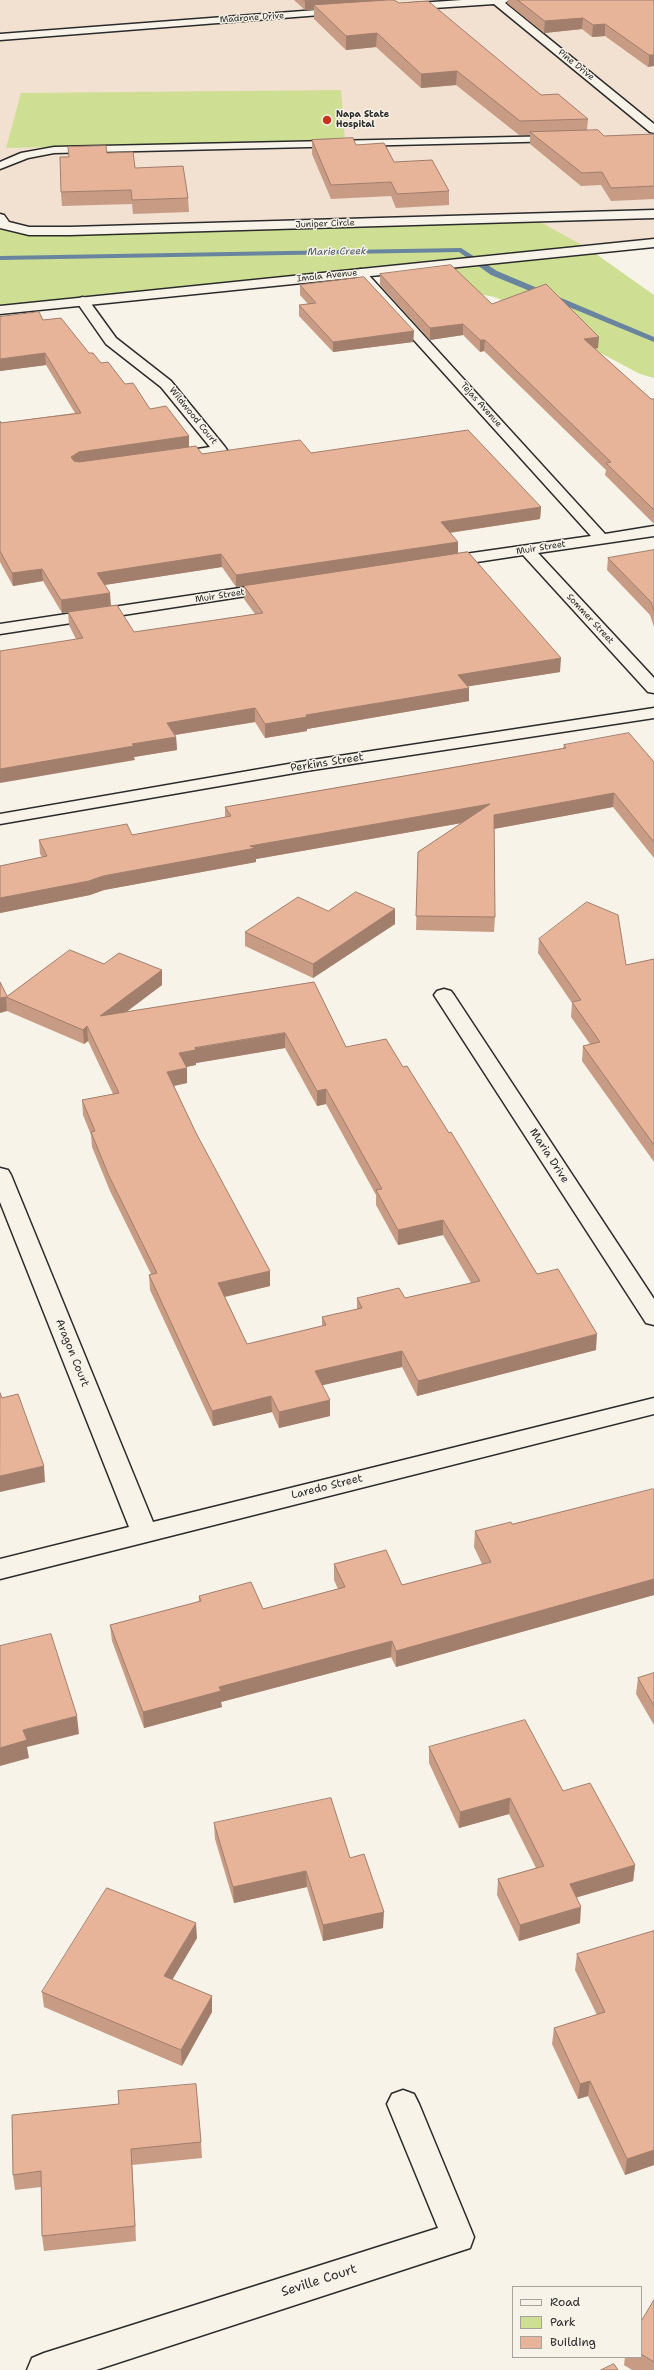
<!DOCTYPE html>
<style>
body{margin:0}
#map{position:relative;width:654px;height:2370px;overflow:hidden;background:#f7f3e8;font-family:"Shantell Sans",sans-serif}
canvas{display:block}
.legend{position:absolute;left:512px;top:2286px;width:130px;height:72px;box-sizing:border-box;background:#f7f3e8;border:1px solid #a5a39c;margin:0;padding:5px 7px;list-style:none;font-size:12px;color:#2b2b2b}
.legend li{display:flex;align-items:center;gap:8px;height:20px}
.legend b{width:20px;border:1px solid #a5a39c}
</style>
<div id="map">
<canvas width="654" height="2370"></canvas>
<ul class="legend">
<li><b style="height:5px;background:#f7f3e8"></b>Road</li>
<li><b style="height:11px;background:#cedf93"></b>Park</li>
<li><b style="height:11px;background:#e7b49a"></b>Building</li>
</ul>
</div>
<script>
const ctx = document.querySelector('canvas').getContext('2d');
ctx.lineJoin = 'round';
function fill(path, color) { ctx.fillStyle = color; ctx.fill(path, 'evenodd'); }
function trace(path, color, width, dash) { ctx.strokeStyle = color; ctx.lineWidth = width; ctx.lineCap = dash ? 'butt' : 'round'; ctx.setLineDash(dash || []); ctx.stroke(path); }
function write(font, color, halo, rows, align = 'center') {
  ctx.font = font + ' "Shantell Sans",sans-serif'; ctx.lineWidth = 3; ctx.setLineDash([]); ctx.textBaseline = 'middle'; ctx.strokeStyle = halo; ctx.fillStyle = color; for (const [text, x, y, turn = 0] of rows) {
    ctx.save(); ctx.translate(x, y); ctx.rotate((+turn || 0) * Math.PI / 180); ctx.textAlign = isNaN(turn) ? turn : align; if (halo) ctx.strokeText(text, 0, 0); ctx.fillText(text, 0, 0); ctx.restore();
  }
}
const built = new Path2D(`
 M0,0H654V241L0,310Z`);
const green = new Path2D(`
 M341,90L345,141L6,148L21,93Z
 M0,218L29,231L533,218L589,249L654,295V378L640,374L495,297L360,273L0,310Z`);
const stream = new Path2D(`
 M461,248L497,271L654,337V342L491,275L459,252L0,260V256Z`);
const street = new Path2D(`
 M462,0H509L505,3L654,124V133L650,132L494,4L404,10L399,7L404,4Z
 M343,8L348,11L346,13L0,40V34Z
 M560,136L566,139L564,141L54,153L28,158L0,169V162L21,153L54,147Z
 M654,210V218L70,235H29L0,228V214L4,215L9,222L29,227H70Z
 M360,269L364,270L605,534L654,526V536L538,553L654,678V693L648,692L523,555L444,567L439,565L436,562L444,557L591,536L356,276L354,273Z
 M82,297L87,298L116,338L171,381L225,447L227,450L225,453L171,461L166,460L164,457L166,454L210,447L161,387L106,344L76,301Z
 M273,583L279,585L281,588L279,591L0,634V624Z
 M654,708V718L306,771L0,824V814L306,761Z
 M444,989L451,991L454,995L654,1299V1325L646,1323L434,995L437,991Z
 M0,1168L8,1170L11,1175L153,1522L654,1398V1414L0,1579V1559L129,1527L0,1202Z
 M403,2090L414,2094L419,2104L474,2237L470,2248L96,2370H27L32,2358L44,2353L438,2228L387,2104L392,2094Z`);
const secondary = new Path2D(`
 M654,239V247L0,314V306Z`);
const wall = new Path2D(`
 M294,0H384L399,3L541,95L588,119L587,130L604,136L654,134V199L611,201L601,185L581,186L530,144V135H519L456,85L421,88L376,47L346,50L314,19V10H305Z
 M508,0H654L648,67L605,36L592,37L582,29L544,33L507,3Z
 M312,140L356,145L394,162L449,191V205L396,208L391,196L331,199L312,154Z
 M107,153L135,168L188,198L189,212L133,214L132,204L62,206L61,192L69,157Z
 M380,274L492,304L598,348L595,349L651,399H654V524L605,475L606,470L484,351L480,352L463,335L430,340L380,285Z
 M300,285L414,331L413,342L333,352L299,316V305L308,304L300,295Z
 M43,320L89,353L125,384L150,409L189,436V447L202,454L311,453L541,507L540,519L450,533L458,554L560,672L468,686L469,701L307,729V731L265,738L255,722L175,735L176,737L177,750L134,757L135,760L76,639L69,625L68,612L62,613L43,581L13,586L0,562V421L1,423L75,413L46,365L0,371ZM222,567L236,587L244,586V599L255,614L134,632L111,606L104,585Z
 M654,550V627L650,615L607,570L608,558Z
 M564,745L654,762V858L613,807L494,829L495,917L494,932L416,930L418,852L462,823L256,859V862L104,890L90,895L0,913V866L42,857L40,854L39,840L132,835L225,818V807L563,748Z
 M395,909V924L313,978L245,946V932L328,911Z
 M539,939L626,965L654,959V1162L582,1061L583,1046L590,1044L571,1017L572,1003L538,953Z
 M104,964L162,970V985L126,1012L314,982L346,1047L403,1067L537,1274L596,1350L417,1396L402,1367L322,1385L330,1416L279,1428L272,1412L213,1426L150,1290L149,1275L151,1274L110,1191L92,1147L91,1135L83,1115L82,1100L113,1094L88,1041L84,1044L7,1011L0,982L7,996ZM285,1048L317,1106L326,1104L376,1195V1205L398,1245L443,1235L471,1283L405,1298H357V1309L322,1317V1326L247,1344L225,1297L270,1286L196,1133L174,1086L187,1083L186,1067L196,1065V1063Z
 M654,1490V1595L396,1667L391,1657L221,1702L222,1707L144,1728L112,1641L110,1625L199,1602V1596L263,1609L338,1589L334,1580V1564L402,1585L482,1564L474,1547L475,1531L512,1524Z
 M654,1673V1725L636,1694L638,1678Z
 M429,1747L563,1791L635,1865L633,1881L576,1897L580,1923L519,1941L497,1895L498,1879L536,1868L509,1814L459,1828L429,1763Z
 M214,1823L350,1858L383,1928L323,1941L307,1887L234,1903L215,1839Z
 M654,1931V2165L625,2175L588,2096L578,2099L552,2044L554,2028L597,2015L575,1970L577,1954Z
 M197,1938L172,1980L212,1996V2012L182,2066L44,2007L42,1992Z
 M12,2115L201,2142L202,2158L132,2165L136,2241L44,2251L42,2236L41,2187L15,2190L13,2175Z
 M654,2300V2370H632L624,2365L625,2357H641V2322Z`);
const shadedWall = new Path2D(`
 M319,0H384V4L314,5V10H305V1Z
 M583,18L582,29L544,33L545,21Z
 M605,24V36L592,37L593,25Z
 M377,33L376,47L346,50V36Z
 M649,55H654V66L648,67Z
 M457,71L456,85L421,88V74Z
 M463,324V335L430,340V328Z
 M414,331L413,342L333,352V342Z
 M599,337L598,348L583,350L584,339Z
 M480,340H485L484,351L480,352Z
 M45,353L46,365L0,371V359Z
 M189,436V448L72,469L71,457L79,452Z
 M541,507L540,519L440,534L441,522Z
 M458,542V554L236,587V575Z
 M221,554L222,567L98,586L97,573Z
 M42,569L43,581L13,586L12,573Z
 M110,593L111,606L62,613L61,600Z
 M561,658L560,672L458,688V675Z
 M469,688V701L307,729V731L265,738V724L306,715Z
 M255,708V722L168,736L167,723Z
 M176,737L177,750L134,757L135,760L0,783V769L132,744Z
 M614,793L613,807L493,829L494,815Z
 M490,804V818L256,859V862L104,890L90,895L0,913V898L250,846Z
 M395,909V924L313,978V964Z
 M162,970V985L101,1031L100,1016Z
 M6,997L7,1011L0,1013V998Z
 M87,1026L88,1041L84,1044L83,1030Z
 M285,1033V1048L196,1063V1065L180,1068L179,1053L195,1048Z
 M187,1068V1083L168,1087L167,1072Z
 M326,1089V1104L317,1106V1091Z
 M443,1220V1235L398,1245V1230Z
 M270,1271V1286L219,1298L218,1283Z
 M597,1334L596,1350L417,1396L418,1381Z
 M402,1351V1367L315,1387V1371Z
 M271,1396L272,1412L213,1426L212,1411Z
 M330,1400V1416L279,1428V1412Z
 M44,1466L45,1482L0,1492V1476Z
 M654,1579V1595L396,1667V1651Z
 M392,1641L391,1657L221,1702L222,1707L144,1728L143,1712L219,1687Z
 M77,1716L79,1734L27,1747L29,1758L0,1766V1748L23,1730Z
 M510,1798L509,1814L459,1828L460,1812Z
 M635,1865L633,1881L568,1900L570,1884Z
 M306,1871L307,1887L234,1903L233,1887Z
 M581,1907L580,1923L519,1941L520,1925Z
 M384,1912L383,1928L323,1941V1925Z
 M196,1923L197,1938L165,1992L164,1976Z
 M212,1996V2012L182,2066L181,2050Z
 M590,2081L588,2096L578,2099L580,2084Z
 M131,2149L132,2165L136,2241L135,2226Z
 M654,2150V2165L625,2175L627,2159Z`);
const building = new Path2D(`
 M304,0H319L305,1Z
 M388,0H394L399,3L428,1L541,95L558,94L588,119L520,121L457,71L421,74L377,33L346,36L314,5Z
 M518,0H654V55H649L605,24L593,25L583,18L545,21Z
 M598,130L604,136L654,134V186L611,188L602,172L582,173L530,132Z
 M353,138L356,145L384,143L394,162L432,160L449,191L397,194L391,182L331,185L312,140Z
 M106,146L107,153L133,152L135,168L183,166L188,198L132,200L131,190L61,192L60,157H69L68,147Z
 M451,265L492,304L546,284L599,337L584,339L651,399H654V510L606,463L611,462L485,340H480L463,324L430,328L380,274Z
 M364,277L414,331L333,342L299,305L316,303L300,285Z
 M39,312L43,320L61,318L89,353H93L101,363L108,362L125,384L133,383L150,409L166,406L189,436L79,452L71,457L74,461L79,462L196,446L202,454L300,440L311,453L468,430L541,507L441,522L458,542L236,575L221,554L97,573L110,593L61,600L42,569L12,573L0,551V421L1,423L81,413L45,353L0,359V317Z
 M654,550V611L651,602L608,558Z
 M468,552L561,658L458,675L469,688L306,715L307,717L265,724L255,708L167,723L176,737L132,744L134,746L0,769V651L83,638L68,612L117,605L134,632L263,613L244,586Z
 M629,733L654,762V842L614,793L494,815L495,917L416,916L418,852L490,804L250,846L256,848L103,876L89,881L0,898V866L47,856L39,840L127,824L132,835L231,816L225,807L566,748L564,745Z
 M356,892L395,909L313,964L245,932L298,897L328,911Z
 M587,902L618,915L626,965L654,959V1145L583,1046L600,1042L572,1002L581,1000L539,939Z
 M70,950L104,964L119,953L162,970L100,1016L314,982L346,1047L386,1039L403,1067L407,1066L449,1133L451,1132L537,1274L558,1269L597,1334L418,1381L402,1351L315,1371L330,1400L279,1412L271,1396L212,1411L149,1275L157,1273L109,1176L91,1132L95,1131L82,1100L119,1093L87,1026L83,1030L6,997L0,998V982L7,996ZM285,1033L317,1091L326,1089L382,1189L376,1190L398,1230L443,1220L480,1281L405,1298L399,1288L357,1298L362,1308L322,1317L326,1325L247,1344L218,1283L270,1271L196,1133L167,1072L187,1068L179,1053L196,1050L195,1048Z
 M0,1393L2,1398L18,1394L44,1466L0,1476Z
 M653,1489L654,1490V1579L396,1651L392,1641L219,1687L221,1691L143,1712L110,1625L201,1601L199,1596L251,1582L263,1609L345,1587L334,1564L386,1550L402,1585L491,1562L475,1531L511,1522L512,1524Z
 M51,1634L77,1716L23,1730L27,1740L0,1748V1646Z
 M654,1673V1706L638,1678Z
 M525,1720L563,1791L590,1783L635,1865L570,1884L581,1907L520,1925L498,1879L544,1866L510,1798L460,1812L429,1747Z
 M331,1798L350,1858L364,1854L384,1912L323,1925L306,1871L233,1887L214,1823Z
 M107,1888L196,1923L164,1976L212,1996L181,2050L42,1992Z
 M654,1931V2150L627,2159L590,2081L580,2084L554,2028L605,2012L577,1954Z
 M196,2084L201,2142L131,2149L135,2226L42,2236L41,2171L13,2175L12,2115L119,2104L118,2091Z
 M654,2300V2362L641,2354V2322Z
 M614,2364L618,2370H601Z`);
const markers = [
 [327,120,5,"#c8321e"]
];
const farStreetnames = [
 ["Madrone Drive",252,18,-4],
 ["Pine Drive",576,65,39],
 ["Juniper Circle",325,224,-2],
 ["Imola Avenue",327,276,-6],
 ["Tejas Avenue",481,405,48],
 ["Wildwood Court",193,416,51],
 ["Muir Street",541,548,-9],
 ["Muir Street",220,596,-9],
 ["Sommer Street",590,619,47]
];
const farPoinames = [
 ["Napa State",336,115],
 ["Hospital",336,125]
];
const farWaternames = [
 ["Marie Creek",337,252,-1]
];
const streetNames = [
 ["Perkins Street",327,763,-9],
 ["Maria Drive",549,1156,57],
 ["Aragon Court",72,1353,68],
 ["Laredo Street",327,1487,-14]
];
const nearStreetnames = [
 ["Seville Court",319,2281,-18]
];
fill(built, '#f2e0d1');
fill(green, '#cedf93');
fill(stream, '#69849f');
trace(street, '#2b2b2b', 3);
trace(secondary, '#2b2b2b', 3);
fill(street, '#f7f3e8');
fill(secondary, '#f7f3e8');
fill(wall, '#c79b84');
fill(shadedWall, '#a27e6c');
fill(building, '#e7b49a');
trace(building, '#a27e6c', 1);
for (const [x, y, r, color] of markers) { const dot = new Path2D(); dot.arc(x, y, r, 0, 2 * Math.PI); ctx.fillStyle = color; ctx.fill(dot); trace(dot, '#f7f3e8', 1.5); }
write('9px', '#2b2b2b', '#f7f3e8', farStreetnames);
write('bold 9px', '#2b2b2b', '#f7f3e8', farPoinames, 'left');
write('italic 10px', '#4a5765', '#f7f3e8', farWaternames);
write('11px', '#2b2b2b', '#f7f3e8', streetNames);
write('13px', '#2b2b2b', '#f7f3e8', nearStreetnames);
</script>
